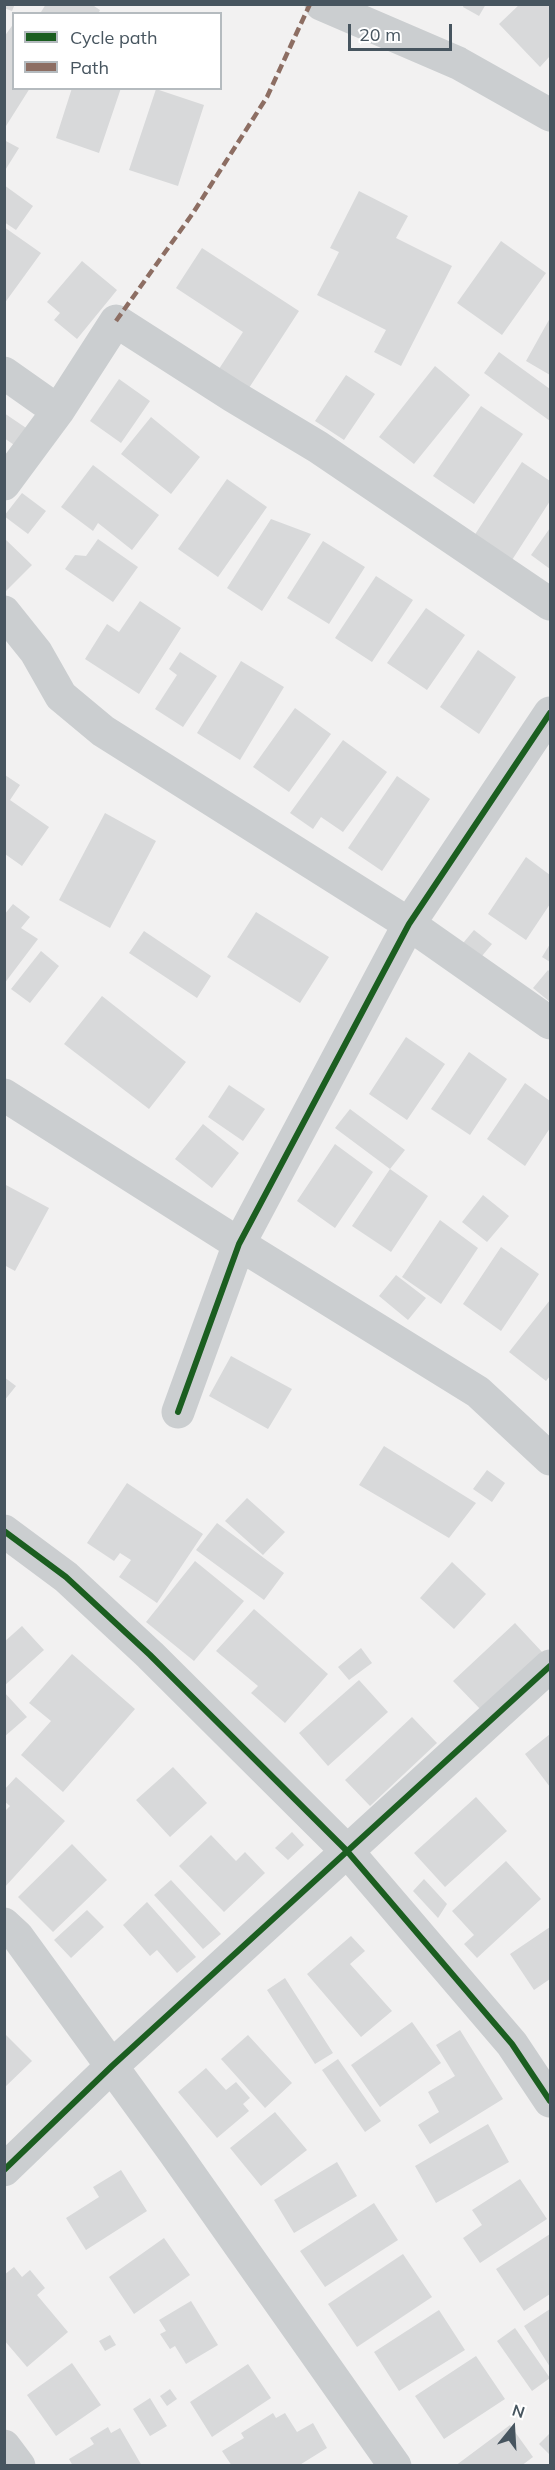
<!DOCTYPE html>
<style>
body{margin:0}
#map{position:relative;width:555px;height:2470px;overflow:hidden;background:#f2f1f1;font-family:Mulish,sans-serif}
canvas{display:block}
.frame{position:absolute;inset:0;border:6px solid #47555f;pointer-events:none}
.legend{position:absolute;left:12px;top:12px;width:210px;height:78px;box-sizing:border-box;background:#fff;border:2px solid #b5bbbf;margin:0;padding:8px 10px;list-style:none;font-size:18px;color:#47555f}
.legend li{display:flex;align-items:center;gap:12px;height:30px}
.legend b{width:30px;border:2px solid #b5bbbf}
.north{position:absolute;left:483px;top:2398px;width:60px;height:60px;-webkit-text-stroke:4px #fff;paint-order:stroke;rotate:18deg;font-size:16px;font-weight:700;line-height:24px;text-align:center;color:#47555f}
.north::after{content:'';display:block;margin:auto;width:21px;height:27px;background:#47555f;clip-path:polygon(50% 0,100% 100%,50% 72%,0 100%)}
.scale{position:absolute;left:348px;top:24px;width:104px;height:27px;box-sizing:border-box;border:3px solid #47555f;border-top:0;padding-left:8px;font-size:18px;line-height:21px;white-space:nowrap;color:#47555f;-webkit-text-stroke:4px #fff;paint-order:stroke}
</style>
<div id="map">
<canvas width="555" height="2470"></canvas>
<div class="frame"></div>
<ul class="legend">
<li><b style="height:8px;background:#1b5e20"></b>Cycle path</li>
<li><b style="height:8px;background:#8d6e63"></b>Path</li>
</ul>
<div class="north">N</div>
<div class="scale">20 m</div>
</div>
<script>
const ctx = document.querySelector('canvas').getContext('2d');
ctx.lineJoin = 'round';
function fill(path, color) { ctx.fillStyle = color; ctx.fill(path, 'evenodd'); }
function trace(path, color, width, dash) { ctx.strokeStyle = color; ctx.lineWidth = width; ctx.lineCap = dash ? 'butt' : 'round'; ctx.setLineDash(dash || []); ctx.stroke(path); }
const building = new Path2D(`
 M4,4H15L12,11L4,8Z
 M46,4H91L100,10L98,14H43L41,12Z
 M464,4H486L479,16L463,7Z
 M520,4H550V56L540,67L499,24Z
 M14,23V88H30L6,126L4,37Z
 M72,88H121L99,153L56,138Z
 M156,89L204,105L178,186L129,170Z
 M4,140L19,148L4,172Z
 M4,185L33,206L16,230L4,222Z
 M359,191L408,216L396,238L452,266L401,366L374,352L386,330L317,295L339,252L330,248Z
 M4,227L41,253L4,304Z
 M501,241L546,273L502,335L457,303Z
 M202,248L299,311L247,391L217,372L243,332L176,288Z
 M82,261L117,290L77,339L54,320L60,313L47,302Z
 M550,318V375L526,361Z
 M499,352L550,389V421L484,373Z
 M435,366L470,395L414,464L379,437Z
 M346,375L375,394L344,440L315,421Z
 M119,379L150,401L121,443L90,421Z
 M481,406L523,434L474,504L433,476Z
 M4,413L35,434L23,451L4,438Z
 M151,417L200,457L171,494L121,454Z
 M522,462L550,481V501L512,560L474,536Z
 M93,465L159,515L132,550L98,523L93,531L61,507Z
 M227,479L267,507L218,577L178,549Z
 M22,493L46,511L28,534L4,516Z
 M271,519L311,534L262,611L227,588Z
 M550,528V569L531,555Z
 M4,538L32,565L4,593Z
 M98,539L138,567L113,602L65,569L75,555L86,556Z
 M323,541L365,567L329,624L287,598Z
 M376,576L413,600L372,662L335,638Z
 M140,601L181,628L139,694L85,659L107,624L119,632Z
 M426,608L465,635L427,690L387,663Z
 M478,650L516,677L479,734L440,707Z
 M180,652L217,676L183,727L155,709L177,675L169,669Z
 M241,661L284,687L240,760L197,733Z
 M295,708L331,734L289,792L253,767Z
 M343,740L387,772L343,832L321,817L313,829L290,813Z
 M5,775L20,785L10,800L49,827L22,866L5,854Z
 M397,776L430,799L382,871L348,848Z
 M105,813L156,841L110,928L59,900Z
 M526,857L550,875V904L526,940L488,914Z
 M13,904L30,917L21,928L38,939L4,984V915Z
 M256,912L329,957L300,1003L227,957Z
 M474,930L492,944L477,962L459,948Z
 M144,931L211,976L197,998L129,953Z
 M550,944V962L542,957Z
 M41,951L59,966L30,1003L11,989Z
 M548,970L550,972V1002L533,988Z
 M102,996L186,1062L149,1109L64,1044Z
 M406,1037L445,1064L407,1120L369,1094Z
 M469,1052L507,1079L470,1135L431,1109Z
 M525,1083L550,1101V1128L525,1166L487,1139Z
 M229,1085L265,1109L243,1141L208,1117Z
 M350,1109L405,1150L390,1169L335,1128Z
 M203,1124L239,1153L212,1188L175,1159Z
 M335,1144L373,1172L335,1228L297,1201Z
 M390,1169L428,1196L391,1252L352,1226Z
 M4,1184L49,1208L15,1271L4,1265Z
 M483,1195L509,1216L487,1242L462,1222Z
 M440,1220L478,1248L441,1304L402,1277Z
 M501,1247L539,1274L501,1331L463,1304Z
 M396,1275L426,1298L408,1320L379,1296Z
 M550,1300V1376L546,1381L509,1352Z
 M231,1356L292,1389L268,1429L209,1396Z
 M4,1377L16,1386L4,1401Z
 M384,1446L476,1503L449,1538L359,1485Z
 M487,1470L505,1483L492,1502L473,1489Z
 M127,1483L203,1534L157,1603L119,1577L131,1560L120,1553L114,1561L87,1543Z
 M247,1498L285,1532L263,1555L225,1521Z
 M217,1523L284,1573L264,1600L196,1550Z
 M195,1561L244,1601L194,1661L146,1622Z
 M452,1562L486,1594L454,1629L420,1598Z
 M254,1609L328,1674L285,1723L251,1693L258,1686L216,1651Z
 M515,1623L543,1653L482,1711L453,1681Z
 M22,1626L44,1650L4,1686V1642Z
 M361,1648L372,1663L349,1680L338,1667Z
 M72,1654L135,1709L63,1792L21,1755L51,1721L29,1703Z
 M359,1680L388,1712L328,1766L299,1733Z
 M4,1692L27,1717L4,1737Z
 M412,1717L437,1743L370,1806L345,1780Z
 M550,1734V1787L525,1754Z
 M173,1767L207,1803L170,1837L136,1800Z
 M16,1777L65,1821L4,1888V1812L10,1806L4,1801V1790Z
 M476,1797L507,1831L445,1887L414,1853Z
 M292,1832L304,1845L288,1860L275,1848Z
 M211,1835L236,1861L245,1852L265,1873L224,1912L179,1866Z
 M72,1844L107,1880L53,1932L18,1897Z
 M506,1861L541,1899L477,1958L464,1944L474,1935L452,1911Z
 M424,1879L447,1904L438,1918L413,1891Z
 M171,1880L221,1934L203,1949L154,1895Z
 M147,1902L196,1957L177,1973L157,1950L150,1956L123,1925Z
 M87,1910L104,1927L71,1958L54,1940Z
 M550,1927V1979L534,1990L510,1954Z
 M351,1936L365,1951L350,1964L392,2011L361,2037L307,1974Z
 M285,1978L333,2053L315,2064L267,1990Z
 M412,2022L441,2063L380,2107L351,2065Z
 M460,2030L503,2099L430,2144L418,2125L439,2112L428,2092L455,2076L436,2045Z
 M4,2033L32,2061L4,2088Z
 M248,2035L292,2083L265,2108L221,2059Z
 M338,2059L381,2121L365,2132L322,2070Z
 M206,2068L226,2090L236,2082L250,2098L243,2104L249,2111L217,2138L178,2092Z
 M275,2112L307,2150L261,2186L230,2148Z
 M488,2124L509,2162L436,2203L415,2166Z
 M337,2162L357,2196L294,2233L274,2200Z
 M121,2170L147,2211L86,2250L66,2218L99,2197L93,2187Z
 M520,2179L547,2219L480,2263L463,2238L482,2225L472,2210Z
 M374,2203L398,2240L325,2287L300,2251Z
 M550,2234V2294L524,2311L496,2269Z
 M164,2238L190,2275L134,2314L109,2277Z
 M403,2254L432,2297L357,2347L328,2304Z
 M14,2267L22,2277L30,2270L45,2288L37,2295L68,2332L27,2367L4,2340V2275Z
 M191,2301L218,2345L186,2364L175,2346L170,2349L160,2334L166,2331L159,2320Z
 M550,2309V2367L524,2326Z
 M439,2310L465,2350L399,2391L374,2352Z
 M515,2328L550,2378L532,2391L497,2341Z
 M110,2335L116,2345L105,2351L99,2341Z
 M476,2356L505,2399L444,2439L415,2396Z
 M72,2363L101,2405L56,2436L27,2395Z
 M248,2364L271,2398L212,2437L190,2402Z
 M170,2389L177,2399L167,2406L160,2396Z
 M150,2398L167,2426L150,2436L133,2409Z
 M273,2413L276,2418L285,2413L297,2432L313,2423L327,2448L298,2466H232L222,2451L244,2438L241,2433Z
 M510,2425L533,2457L521,2466H455Z
 M108,2427L111,2433L120,2428L142,2466H73L69,2459L94,2444L90,2438Z
 M550,2433V2455L539,2444Z`);
const minor = new Path2D(`
 M321,4L458,63L550,115
 M4,373L58,411
 M4,484L58,411L116,321L233,396L318,447L550,604
 M4,612L36,652L61,696L103,731L409,924L550,1023
 M4,1095L239,1244L478,1392L550,1459
 M178,1412L239,1244L409,924L550,713
 M4,1531L66,1577L150,1655L347,1851L512,2044L550,2101
 M4,1924L17,1936L174,2152L395,2466
 M4,2170L112,2066L550,1666
 M4,2446L19,2466`);
const quiet = new Path2D(`
 M116,321L193,213L267,97L310,4`);
const cycleway = new Path2D(`
 M178,1412L239,1244L409,924L550,713
 M4,1531L66,1577L150,1655L347,1851L512,2044L550,2101
 M4,2170L112,2066L550,1666`);
fill(building, '#d8d9da');
trace(minor, '#cbced0', 33);
trace(quiet, '#8d6e63', 4.5, [9, 4.5]);
trace(cycleway, '#1b5e20', 6);
</script>
